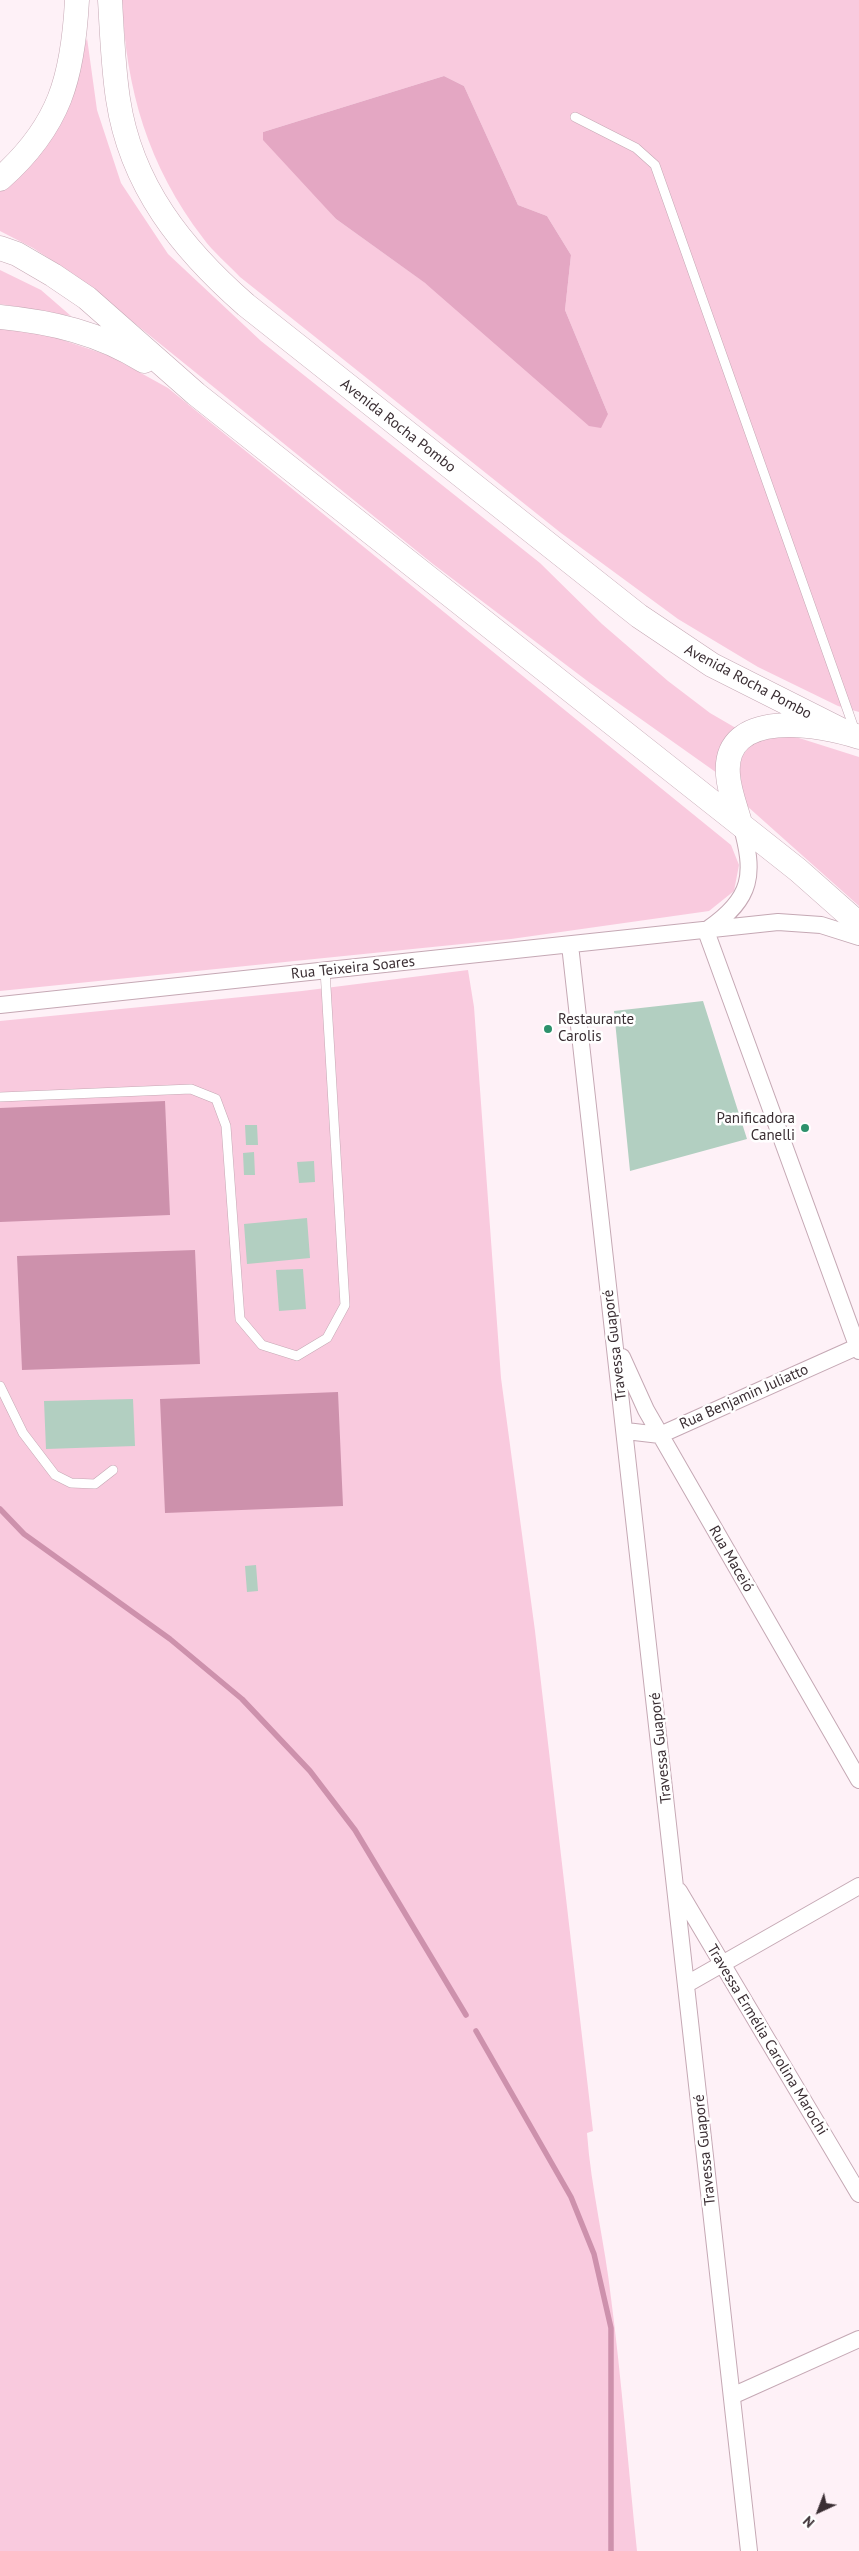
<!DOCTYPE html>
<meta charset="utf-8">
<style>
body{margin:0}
#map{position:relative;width:859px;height:2551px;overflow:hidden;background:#fef1f7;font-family:"PT Sans",sans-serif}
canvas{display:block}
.north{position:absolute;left:794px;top:2486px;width:50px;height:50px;-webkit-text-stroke:4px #fff;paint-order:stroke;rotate:223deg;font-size:14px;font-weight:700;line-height:20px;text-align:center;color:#3a2e33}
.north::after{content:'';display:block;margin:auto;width:18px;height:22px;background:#3a2e33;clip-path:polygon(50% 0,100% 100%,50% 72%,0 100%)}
</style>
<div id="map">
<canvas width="859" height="2551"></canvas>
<div class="north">N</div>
</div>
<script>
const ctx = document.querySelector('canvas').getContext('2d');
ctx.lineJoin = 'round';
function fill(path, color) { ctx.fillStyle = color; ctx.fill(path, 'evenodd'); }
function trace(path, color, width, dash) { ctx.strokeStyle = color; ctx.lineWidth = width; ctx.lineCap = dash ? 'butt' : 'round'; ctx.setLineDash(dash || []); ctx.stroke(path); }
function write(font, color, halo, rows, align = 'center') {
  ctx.font = font + ' "PT Sans",sans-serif'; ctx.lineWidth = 5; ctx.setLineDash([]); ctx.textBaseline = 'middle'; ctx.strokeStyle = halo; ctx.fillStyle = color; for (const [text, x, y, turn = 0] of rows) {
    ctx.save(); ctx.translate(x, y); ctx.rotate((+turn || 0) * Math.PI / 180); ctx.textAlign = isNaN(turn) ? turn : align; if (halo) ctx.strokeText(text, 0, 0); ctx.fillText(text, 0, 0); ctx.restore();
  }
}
const green = new Path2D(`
 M122,0H859V712L838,706L758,667L678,619L561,533L240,277C228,264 213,252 203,238C148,166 126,90 122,0ZM444,76L464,86L518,205L547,216L571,255L565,310L608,414L336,219L263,132Z
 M87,38L97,110L121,183L168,254L261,341L540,563L602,624L668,681L710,713L741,731L717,773L590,683L433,564L76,276L33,248L0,231V188L82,54Z
 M0,270L41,290L71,316L0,304Z
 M27,328L110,356L168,388L731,845L739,865L734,891L709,911L511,939L0,991V329Z
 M780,734L799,738L859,757V906L747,806L738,788L741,758L751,744Z
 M468,970L474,1007L501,1378L535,1631L593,2131L587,2133C591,2189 605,2243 611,2298C622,2382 628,2467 637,2551H0V1021L302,991Z`);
const forest = new Path2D(`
 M444,76L464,86L518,205L547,216L571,255L565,310L608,414L601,428L589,426L425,283L336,219L263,140V132Z`);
const water = new Path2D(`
 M165,1101L170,1215L0,1222V1108Z
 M195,1250L200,1364L22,1370L17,1256Z
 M338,1392L343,1506L165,1513L160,1399Z`);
const stream = new Path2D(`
 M0,1509L24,1534L170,1639L242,1699L310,1771L355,1830L466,2015
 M476,2031L571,2197L594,2254L611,2328V2551`);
const building = new Path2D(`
 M703,1001L747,1139L630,1171L614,1011Z
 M245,1125H257L258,1145H246Z
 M254,1152L255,1175H244L243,1153Z
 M314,1161L315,1182L299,1183L297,1162Z
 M307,1218L310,1258L247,1264L244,1224Z
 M303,1269L306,1309L279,1311L276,1270Z
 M133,1399L135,1446L46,1449L44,1401Z
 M256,1565L258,1591L247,1592L245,1566Z`);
const service = new Path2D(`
 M575,117L636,148L655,165L856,734
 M0,1097L191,1089L216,1099L226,1126L240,1319L262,1345L297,1356L327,1338L345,1305L325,970
 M0,1386L23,1433L55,1475L71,1483L95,1484L113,1470`);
const minor = new Path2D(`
 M708,929C753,898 755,874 741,824
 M706,931L859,1351
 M570,945L749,2551
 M0,1005L778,922L821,925L859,937
 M622,1357L646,1410L859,1780
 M626,1431L660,1435L859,1346
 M679,1891L859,2194
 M687,1984L859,1886
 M732,2396L859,2339`);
const secondary = new Path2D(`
 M110,0C112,33 113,66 118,99C131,186 182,249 246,305L639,616L712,665L843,731
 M0,179C60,126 73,77 77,0
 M0,248L17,254L53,275L87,298L196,394L798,870L859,924
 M0,317C51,322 100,333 144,361
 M740,823C736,808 729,791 728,775C722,707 821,724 859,737`);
const markers = [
 [548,1029,5,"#2d916c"],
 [805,1128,5,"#2d916c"]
];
const streetNames = [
 ["Avenida Rocha Pombo",398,426,38],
 ["Avenida Rocha Pombo",748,682,28],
 ["Rua Teixeira Soares",353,968,-6],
 ["Travessa Guaporé",615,1345,-97],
 ["Rua Benjamin Juliatto",744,1397,-24],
 ["Rua Maceió",731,1559,60],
 ["Travessa Guaporé",661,1748,-96],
 ["Travessa Ermélia Carolina Marochi",767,2040,59],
 ["Travessa Guaporé",705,2150,-96]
];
const poiNames = [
 ["Restaurante",558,1020],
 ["Carolis",558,1037],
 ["Panificadora",795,1119,"right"],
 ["Canelli",795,1136,"right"]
];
fill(green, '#f9cade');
fill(forest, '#e4a7c3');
fill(water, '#cd91ac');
trace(stream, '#cd91ac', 5.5);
fill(building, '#b2cfc1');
trace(service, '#c5a8b4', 10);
trace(minor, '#c5a8b4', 18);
trace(secondary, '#c5a8b4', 25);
trace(service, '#fff', 9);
trace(minor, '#fff', 16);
trace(secondary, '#fff', 24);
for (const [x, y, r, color] of markers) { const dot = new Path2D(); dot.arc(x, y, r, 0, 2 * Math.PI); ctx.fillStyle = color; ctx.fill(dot); trace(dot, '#fff', 2); }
write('15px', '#3a2e33', '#fff', streetNames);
write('15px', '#3a2e33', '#fff', poiNames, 'left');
</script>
